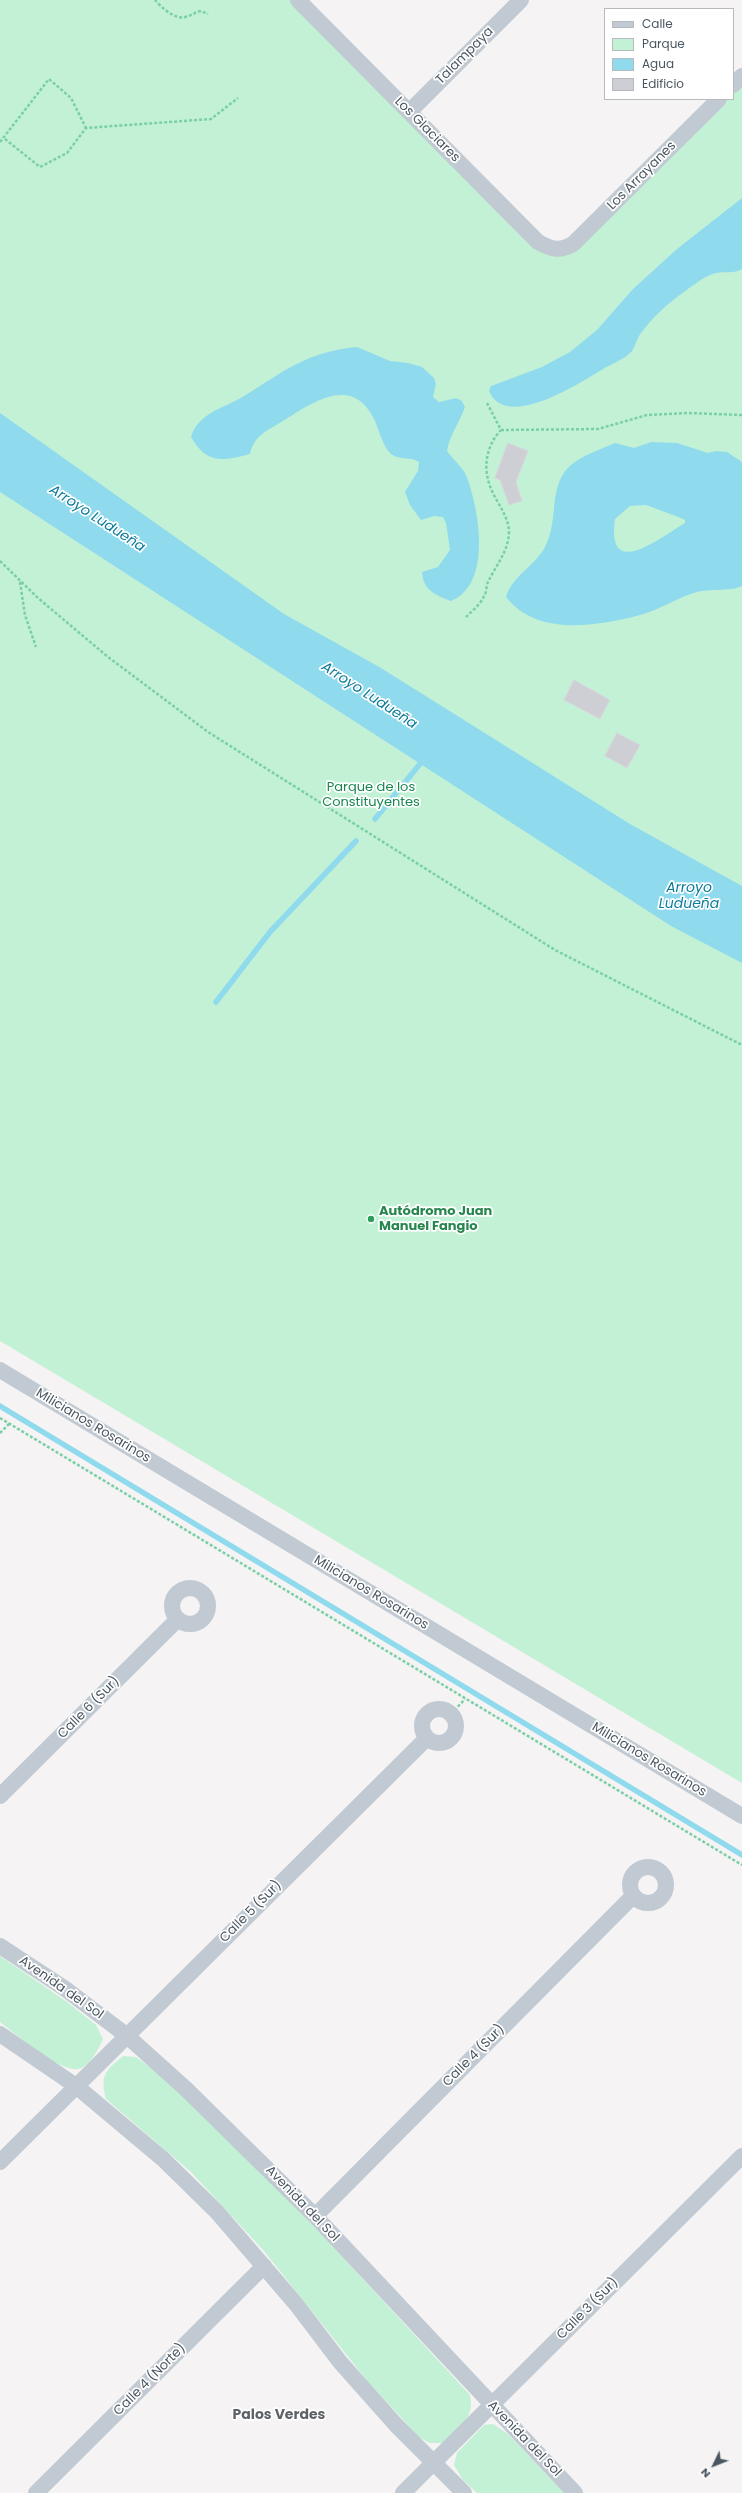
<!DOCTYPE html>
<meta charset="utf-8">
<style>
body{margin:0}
#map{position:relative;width:742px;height:2493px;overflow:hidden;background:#f5f3f3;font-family:Poppins,sans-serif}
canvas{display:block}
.legend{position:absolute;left:604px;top:8px;width:130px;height:92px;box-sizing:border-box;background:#fff;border:1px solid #b7bbc0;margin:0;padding:5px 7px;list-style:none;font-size:12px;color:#4a5661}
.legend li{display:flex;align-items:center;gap:8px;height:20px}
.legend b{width:20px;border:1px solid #b7bbc0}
.north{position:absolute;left:694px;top:2445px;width:40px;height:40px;-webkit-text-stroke:3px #fff;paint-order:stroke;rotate:227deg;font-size:11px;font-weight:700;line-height:16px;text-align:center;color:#4a5661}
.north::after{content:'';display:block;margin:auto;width:14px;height:18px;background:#4a5661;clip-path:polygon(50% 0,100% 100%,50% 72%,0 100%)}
</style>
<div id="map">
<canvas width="742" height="2493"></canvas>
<ul class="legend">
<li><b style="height:5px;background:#c1cad2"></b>Calle</li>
<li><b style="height:11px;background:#c3f1d5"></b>Parque</li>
<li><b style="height:11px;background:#90daee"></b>Agua</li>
<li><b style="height:11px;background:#cdcfd5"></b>Edificio</li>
</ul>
<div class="north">N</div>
</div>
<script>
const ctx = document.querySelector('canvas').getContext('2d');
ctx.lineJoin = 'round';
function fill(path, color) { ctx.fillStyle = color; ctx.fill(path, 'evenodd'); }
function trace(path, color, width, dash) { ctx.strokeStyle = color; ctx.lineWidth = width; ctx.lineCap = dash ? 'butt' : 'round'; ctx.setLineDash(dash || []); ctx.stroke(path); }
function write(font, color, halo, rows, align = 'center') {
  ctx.font = font + ' Poppins,sans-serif'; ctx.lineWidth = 3.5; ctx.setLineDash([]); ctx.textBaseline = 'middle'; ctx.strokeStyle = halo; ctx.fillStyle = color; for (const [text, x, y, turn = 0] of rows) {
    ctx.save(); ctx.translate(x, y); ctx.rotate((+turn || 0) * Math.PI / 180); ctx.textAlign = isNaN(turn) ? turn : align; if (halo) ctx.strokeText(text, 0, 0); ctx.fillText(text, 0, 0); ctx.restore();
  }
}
const green = new Path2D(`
 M0,0H298L538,242L562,250L719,99H733V85L742,76V1783L0,1341Z
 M0,1956L67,2002L96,2025L103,2039C99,2048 90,2067 78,2069C59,2072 16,2034 0,2022Z
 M123,2056L136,2057L166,2079L234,2145L324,2237L470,2395C475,2419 459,2427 443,2443H430L420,2438L369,2383L264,2251L191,2172L106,2099C100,2075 105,2071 123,2056Z
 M493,2424L508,2434L564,2493H477L463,2480L454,2465L457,2453L484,2425Z`);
const water = new Path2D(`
 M742,198V269C734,274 725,271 716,273C706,275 692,286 684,292C668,303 652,318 641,333C636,339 635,350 629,354C622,360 611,364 603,369C578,384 506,431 489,391L491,386L542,367L570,352L597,330L633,289L677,249Z
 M357,347L390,361L408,363L422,367L434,378L436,384L433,397L439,402L456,398L462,401L465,407C460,422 449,436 447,451C453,459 462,467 466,475C479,508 493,584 451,601C435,595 423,590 422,572L438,567L450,550L446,523L443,517L434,516L421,520L410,505L405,492L418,471L419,462C411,456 400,461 391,454C383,447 379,430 375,421C354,375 316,400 286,419C271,429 254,434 250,454C224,461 207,465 191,437C199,412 223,409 244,396C285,371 306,352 357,347Z
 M0,413L284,614L381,668L630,824L742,886V963L671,926L0,492Z
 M651,442L677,443L708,453L716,451L727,452L742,462V586C734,591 709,589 697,592C678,597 660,610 640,615C598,626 537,637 506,597C512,576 535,566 545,547C551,535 553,521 554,508C558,462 576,460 615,443L634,448ZM646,505L681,518L685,520V523C662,536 606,583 615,519L630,506Z`);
const stream = new Path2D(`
 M375,819L424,759
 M216,1002L270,932L356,841
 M0,1406L742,1855`);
const building = new Path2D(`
 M508,443L528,451L516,482L522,501L509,505L500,480L495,478Z
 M574,680L610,700L600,719L564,700Z
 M617,733L640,745L627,768L605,756Z`);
const path = new Path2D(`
 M155,0C161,7 175,20 185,17C191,16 195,12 201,11L208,14
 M5,139L40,167L67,153L86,128L211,119L238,98
 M0,142L49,79L71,98L86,128
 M487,403L501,430
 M501,430L598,429L647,415L687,413L742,415
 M0,561L38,598L108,657L208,732L555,950L742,1045
 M20,582L25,615L36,647
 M466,617C472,611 481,604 484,596C487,592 486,586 488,582C496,565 509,551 509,531C508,517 500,507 494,495C482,473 484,448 501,430
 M0,1418L742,1865
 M0,1433L9,1424
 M451,1714L465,1699`);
const street = new Path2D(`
 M298,0L538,242C551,249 559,252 573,244L719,99
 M733,85L742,76
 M409,112L521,0
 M0,1370L742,1816
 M172 1606a18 18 0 1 1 36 0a18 18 0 1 1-36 0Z
 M422 1726a17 17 0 1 1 34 0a17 17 0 1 1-34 0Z
 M0,1796L178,1619
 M630 1885a18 18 0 1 1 36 0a18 18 0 1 1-36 0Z
 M0,1946L64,1988L126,2035L186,2089L315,2216L575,2493
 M0,2034L76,2086L163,2159L217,2212L296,2304L340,2362L396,2425L464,2493
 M0,2162L427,1738
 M315,2216L633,1896
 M36,2493L264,2266
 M403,2493L742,2156`);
const markers = [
 [371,1219,4,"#2e9e5b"]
];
const streetNames = [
 ["Talampaya",465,56,-45],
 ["Los Glaciares",427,130,45],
 ["Los Arrayanes",642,176,-45],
 ["Milicianos Rosarinos",93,1426,31],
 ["Milicianos Rosarinos",371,1593,31],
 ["Calle 6 (Sur)",89,1708,-45],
 ["Milicianos Rosarinos",649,1760,31],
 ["Calle 5 (Sur)",251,1912,-45],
 ["Avenida del Sol",61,1988,35],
 ["Calle 4 (Sur)",474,2056,-45],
 ["Avenida del Sol",302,2204,46],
 ["Calle 3 (Sur)",588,2309,-45],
 ["Calle 4 (Norte)",150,2380,-45],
 ["Avenida del Sol",524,2439,46]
];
const parkNames = [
 ["Parque de los",371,788],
 ["Constituyentes",371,803]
];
const leisureNames = [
 ["Autódromo Juan",379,1212],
 ["Manuel Fangio",379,1227]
];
const waterNames = [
 ["Arroyo Ludueña",97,519,33],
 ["Arroyo Ludueña",369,696,33],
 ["Arroyo",689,888],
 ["Ludueña",689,904]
];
const neighbourhoodNames = [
 ["Palos Verdes",279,2415]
];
fill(green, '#c3f1d5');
fill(water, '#90daee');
trace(stream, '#90daee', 5.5);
fill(building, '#cdcfd5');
trace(building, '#d7d9de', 1);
trace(path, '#7ad0a6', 2.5, [3, 2]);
trace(street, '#c1cad2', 16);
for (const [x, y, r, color] of markers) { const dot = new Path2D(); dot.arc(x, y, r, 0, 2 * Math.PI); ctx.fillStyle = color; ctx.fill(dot); trace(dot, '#fff', 1.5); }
write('13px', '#4a5661', '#fff', streetNames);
write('13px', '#17864f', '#fff', parkNames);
write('bold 13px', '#27864d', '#fff', leisureNames, 'left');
write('italic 14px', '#0c7c9b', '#fff', waterNames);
write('bold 14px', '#5f6368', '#fff', neighbourhoodNames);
</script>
